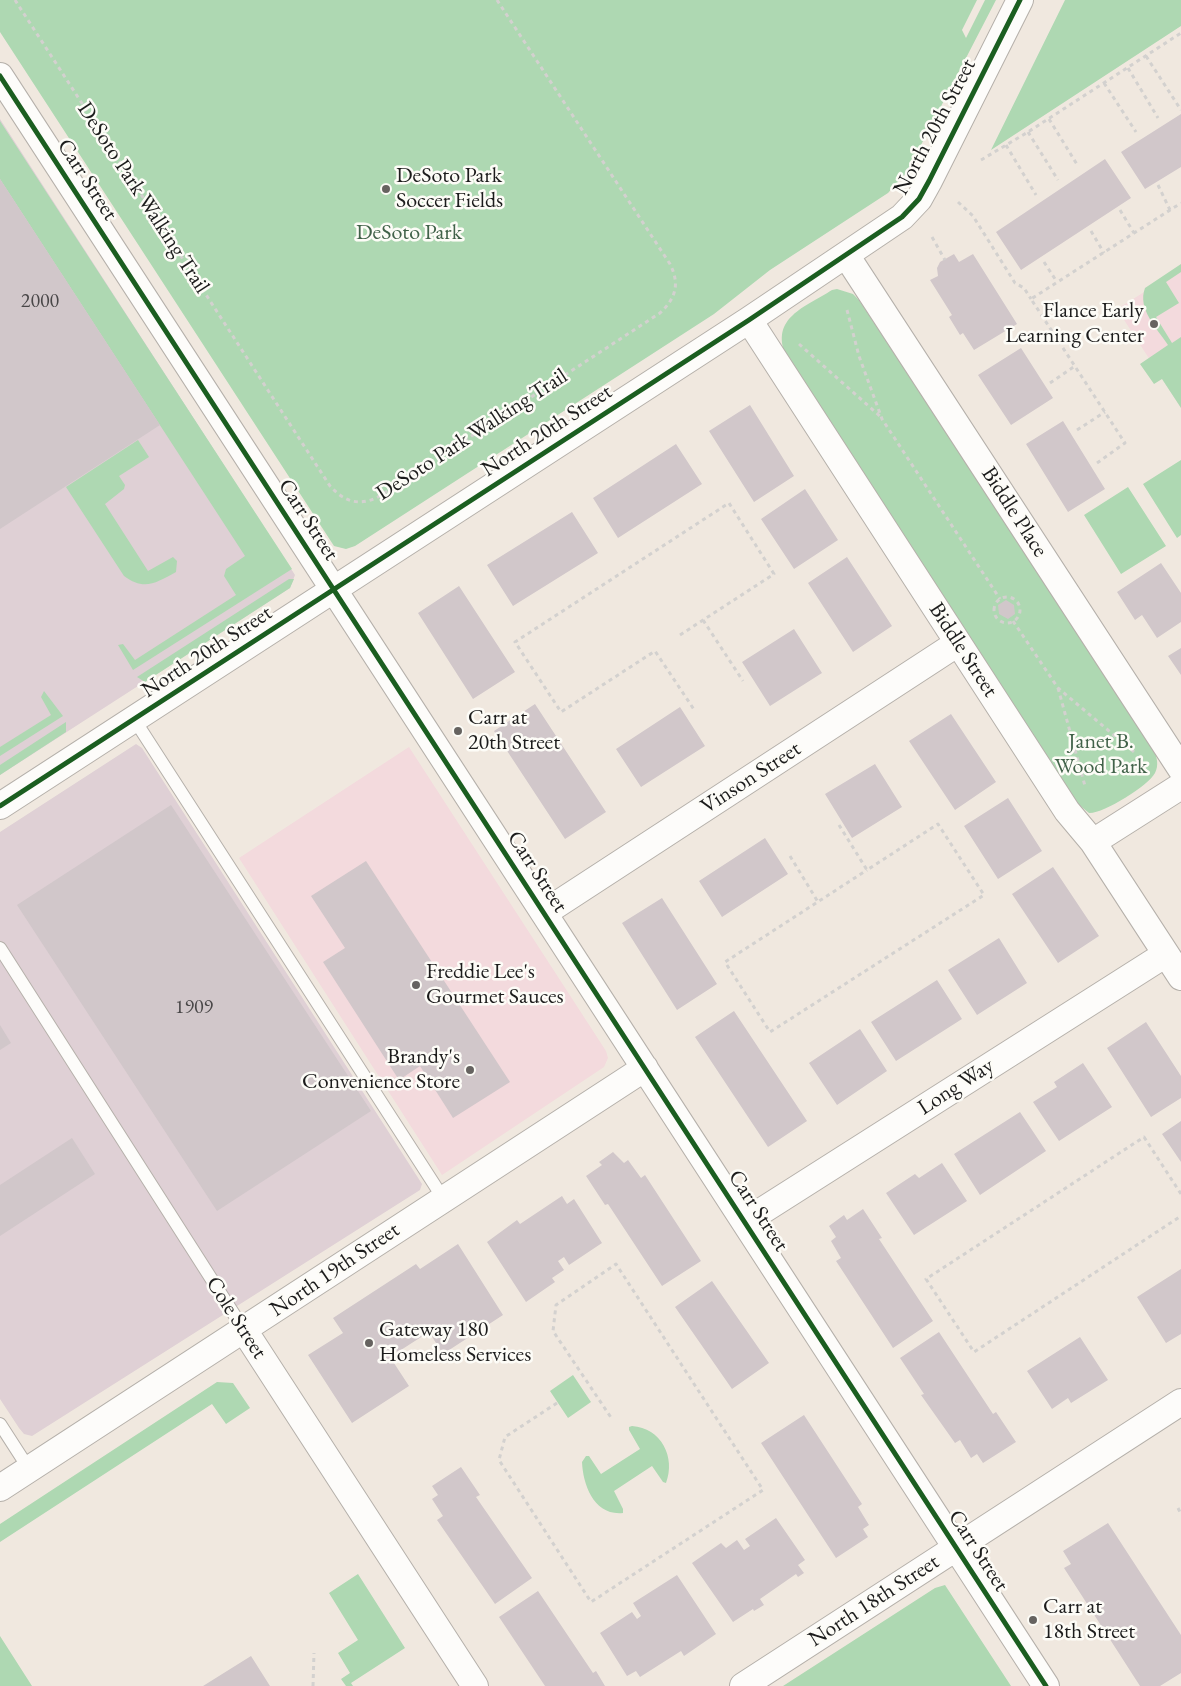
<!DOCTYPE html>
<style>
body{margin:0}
canvas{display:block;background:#f0e8df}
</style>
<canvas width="1181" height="1686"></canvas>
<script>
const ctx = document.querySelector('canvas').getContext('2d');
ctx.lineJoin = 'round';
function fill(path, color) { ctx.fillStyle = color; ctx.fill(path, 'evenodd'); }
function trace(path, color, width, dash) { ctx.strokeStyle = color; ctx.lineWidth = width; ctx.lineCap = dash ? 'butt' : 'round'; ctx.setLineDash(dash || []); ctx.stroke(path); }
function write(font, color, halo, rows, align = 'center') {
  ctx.font = font + ' "EB Garamond",serif'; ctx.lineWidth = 5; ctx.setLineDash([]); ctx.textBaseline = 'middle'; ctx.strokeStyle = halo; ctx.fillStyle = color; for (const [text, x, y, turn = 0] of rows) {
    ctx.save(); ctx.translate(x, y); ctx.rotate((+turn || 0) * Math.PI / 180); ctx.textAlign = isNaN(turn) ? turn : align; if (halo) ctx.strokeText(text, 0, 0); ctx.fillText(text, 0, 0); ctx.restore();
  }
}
const built = new Path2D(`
 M1181,269V408L1117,309Z
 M409,747L606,1051L608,1058L604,1067L442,1175L239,858Z`);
const industrial = new Path2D(`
 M0,119L295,575L290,588L0,775Z
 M136,744L142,748L422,1184L420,1190L32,1436L24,1434L19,1428L0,1399V832Z`);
const green = new Path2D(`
 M0,0H977L962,30L966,38L985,0H996L907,172L888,193L770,270L714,314L355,546L346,549L334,546L0,32Z
 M1065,0H1181V26L991,150Z
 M0,121L292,569L133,670L118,645L123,644L135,660L236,595L224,576L226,569L245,556L0,179Z
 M1181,264V272L1166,282L1179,303L1156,317L1172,343L1181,337V408L1162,379L1154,384L1140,364L1168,345C1157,328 1137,309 1145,288Z
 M837,289L853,294L859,300L1154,750C1157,758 1159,765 1155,773C1148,786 1103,814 1089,813L1078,804L786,356C770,318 805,307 832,290Z
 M138,440L149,457L119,476L125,485L124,489L105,504L148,571L173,557L177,561L176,572C156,583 144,591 124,576L66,487Z
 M1181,460V535L1177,538L1143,484Z
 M1128,487L1166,546L1121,574L1084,515Z
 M289,579H294L290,588L145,682L137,677Z
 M44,691L63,716L0,756V747L51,715L41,697Z
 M66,722V732L0,775V765Z
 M573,1375L591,1402L568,1418L550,1391Z
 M217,1382L233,1383L250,1408L226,1424L212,1404L0,1542V1524Z
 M632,1426C661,1428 676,1457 666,1483L663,1482L652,1466L614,1491L623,1509V1513C594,1516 583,1485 582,1462L586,1456H589L601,1474L640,1449L629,1430V1427Z
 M358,1574L405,1648L351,1683L353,1686H346L341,1679L350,1673L338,1653L358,1640L329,1593Z
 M945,1585L1011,1686H783L935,1588Z
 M0,1636L32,1686H0Z`);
const building = new Path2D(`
 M1181,114V167L1145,189L1121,152Z
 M1105,159L1131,198L1021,270L996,232Z
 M0,179L160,425L0,529Z
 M954,254L959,262L973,254L1017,324L974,350L963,333L960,335L949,317L952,315L930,280L938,276L937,268L940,262Z
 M1021,348L1053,398L1011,425L978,375Z
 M750,405L794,476L754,502L709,431Z
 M1063,421L1105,489L1068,512L1026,444Z
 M676,444L702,484L618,538L593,498Z
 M805,489L838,540L794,569L761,519Z
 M572,512L598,553L513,606L487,565Z
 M847,557L892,626L853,652L808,583Z
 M1161,563L1181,593V622L1157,638L1142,615L1135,620L1117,592Z
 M459,586L515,672L473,699L418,613Z
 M1006,600L1014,605L1015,614L1008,619L999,614L998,605Z
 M794,629L822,673L770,706L742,662Z
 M1181,648V675L1168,656Z
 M535,704L606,812L565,839L494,731Z
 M680,707L705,746L641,787L616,749Z
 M951,714L996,782L955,810L909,741Z
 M875,764L902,807L852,838L825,794Z
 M1008,798L1042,851L998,879L964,826Z
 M171,805L371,1111L217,1211L17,905Z
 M765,838L788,874L722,917L699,881Z
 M366,861L510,1082L453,1118L420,1066L399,1080L323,962L345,948L311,896Z
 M1053,867L1099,936L1058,963L1012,894Z
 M662,898L717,984L677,1010L622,923Z
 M999,938L1027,983L977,1015L948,970Z
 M937,980L962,1019L896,1061L871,1022Z
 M734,1011L807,1121L768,1147L695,1037Z
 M1146,1022L1181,1076V1098L1151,1117L1107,1048Z
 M0,1025L11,1043L0,1050Z
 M860,1029L887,1071L837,1105L809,1063Z
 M1083,1063L1112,1107L1059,1141L1033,1102L1057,1087L1054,1082Z
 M1020,1112L1046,1151L980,1195L954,1154Z
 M1181,1121V1162L1162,1134Z
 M72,1138L95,1174L0,1236V1185Z
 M613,1152L624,1163L628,1160L641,1178L645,1175L701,1261L662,1286L608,1204L605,1205L586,1176L602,1165L599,1162Z
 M942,1163L967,1201L914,1235L886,1193L915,1174L919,1178Z
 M562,1196L567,1204L574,1199L602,1243L569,1265L564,1257L558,1261L564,1270L552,1278L555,1282L526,1302L487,1242L517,1220L520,1224Z
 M863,1209L882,1238L879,1239L933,1321L893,1348L836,1261L841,1258L831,1241L836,1237L829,1226L844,1215L847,1220Z
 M458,1244L503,1315L443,1354L429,1332L390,1357L409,1386L352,1423L308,1355L343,1333L333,1318L416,1264L420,1269Z
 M1181,1269V1334L1166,1343L1137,1297Z
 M712,1281L769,1363L732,1389L675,1307Z
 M939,1332L993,1414L996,1412L1016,1442L983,1463L977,1454L971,1458L960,1440L955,1443L921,1395L924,1394L900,1358Z
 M1080,1337L1108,1380L1071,1403L1068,1398L1052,1409L1027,1371Z
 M804,1415L862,1504L858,1507L869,1525L863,1529L868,1537L836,1558L761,1443Z
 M461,1467L480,1495L476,1497L532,1578L495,1604L437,1520L443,1516L432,1499L438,1495L432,1486Z
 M776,1518L805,1560L798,1565L804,1573L798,1577L796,1574L760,1599L764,1605L754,1611L753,1609L733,1622L692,1563L721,1543L726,1548L737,1540L744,1550L750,1546L745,1539Z
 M1108,1523L1181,1635V1673L1160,1686H1140L1064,1568L1071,1564L1063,1551Z
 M677,1575L716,1634L684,1656L681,1651L640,1677L636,1671L627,1676L600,1633L632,1612L637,1619L641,1616L633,1603Z
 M538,1591L593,1673L596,1671L605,1686H545L499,1617Z
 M251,1656L270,1686H203Z`);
const path = new Path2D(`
 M15,0L330,486C344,501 358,507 378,497L660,313C676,298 680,284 670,264L497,0
 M1146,56L1181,110
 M1128,68L1158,118
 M1104,83L1136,132
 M1049,119L1078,166
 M1028,132L1058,180
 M1006,145L1036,195
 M981,160L1028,132L1181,33
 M1158,185L1170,210
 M958,202L973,216L1015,283L1024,288L1031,299
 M1120,210L1134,233
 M1091,231L1104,253
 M932,237L945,260
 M1044,262L1057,282
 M847,310L859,356L882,419L1000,599
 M799,344L882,418
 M1050,383L1075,366
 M1077,430L1105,412
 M1097,463L1125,443L1031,299L1181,203
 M994 610a13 13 0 1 1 26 0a13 13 0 1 1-26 0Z
 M703,620L743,681
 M1013,621L1058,688L1134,752
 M680,635L774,574L729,503L515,642L561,712L655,651L695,711
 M1058,688L1085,786
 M839,825L867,870L938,824L984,895L770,1032L725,962L867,870
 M790,856L818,902
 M1181,1194L1144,1137L926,1279L974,1352L1181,1216
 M557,1403L505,1437L499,1460L591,1602L763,1490L616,1264L556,1305L553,1331L612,1419
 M1178,1508L1181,1514
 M313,1686L314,1653`);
const lane = new Path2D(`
 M134,719L443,1198
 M0,948L244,1330
 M0,1424L29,1469`);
const street = new Path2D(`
 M0,76L1046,1686
 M846,255L1181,769
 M749,320L1067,811L1093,842L1181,977
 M0,806L749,320L902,217L919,199L929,181L1020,0
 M1093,842L1181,786
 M544,913L958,643
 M746,1221L1166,954
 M244,1330L475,1686
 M0,1488L645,1068
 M743,1686L1181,1402`);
const cycleway = new Path2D(`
 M0,76L1046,1686
 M0,806L749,320L902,217L919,199L929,181L1020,0`);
const markers = [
 [386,189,5,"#666360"],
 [1154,324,5,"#666360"],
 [458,731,5,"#666360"],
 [416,985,5,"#666360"],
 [470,1070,5,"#666360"],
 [369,1343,5,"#666360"],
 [1033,1620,5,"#666360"]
];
const numberNames = [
 ["2000",40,302],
 ["1909",194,1008]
];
const streetNames = [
 ["North 20th Street",935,127,-62],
 ["Carr Street",87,180,57],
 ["DeSoto Park Walking Trail",143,198,57],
 ["North 20th Street",547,431,-33],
 ["DeSoto Park Walking Trail",472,435,-33],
 ["Biddle Place",1014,512,57],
 ["Carr Street",308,520,57],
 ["Biddle Street",963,650,57],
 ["North 20th Street",207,652,-33],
 ["Vinson Street",751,778,-33],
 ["Carr Street",537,872,57],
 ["Long Way",956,1087,-33],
 ["Carr Street",758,1211,57],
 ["North 19th Street",335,1270,-34],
 ["Cole Street",236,1318,57],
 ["Carr Street",978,1551,57],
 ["North 18th Street",874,1601,-33]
];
const poiNames = [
 ["DeSoto Park",396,176],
 ["Soccer Fields",396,201],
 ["Flance Early",1144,311,"right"],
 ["Learning Center",1144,336,"right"],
 ["Carr at",468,718],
 ["20th Street",468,743],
 ["Freddie Lee's",426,972],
 ["Gourmet Sauces",426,997],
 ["Brandy's",460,1057,"right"],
 ["Convenience Store",460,1082,"right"],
 ["Gateway 180",379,1330],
 ["Homeless Services",379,1355],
 ["Carr at",1043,1607],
 ["18th Street",1043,1632]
];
const parkNames = [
 ["DeSoto Park",409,233],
 ["Janet B.",1101,742],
 ["Wood Park",1101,767]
];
fill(built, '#f3dadd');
fill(industrial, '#dfd0d5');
fill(green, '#aed8b2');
fill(building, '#d1c7ca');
trace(lane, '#b5b0aa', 14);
trace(street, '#b5b0aa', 28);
trace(path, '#d3d1cf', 3, [4, 4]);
trace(lane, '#fdfcfa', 12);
trace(street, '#fdfcfa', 26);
trace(cycleway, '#1b5e20', 5);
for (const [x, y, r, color] of markers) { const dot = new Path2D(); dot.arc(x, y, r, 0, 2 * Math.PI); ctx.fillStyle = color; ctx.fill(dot); trace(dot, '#fdfcf7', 2); }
write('20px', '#494748', null, numberNames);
write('22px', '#1c1c1c', '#fdfcf7', streetNames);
write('22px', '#1c1c1c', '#fdfcf7', poiNames, 'left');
write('22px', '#416249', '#fdfcf7', parkNames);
</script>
